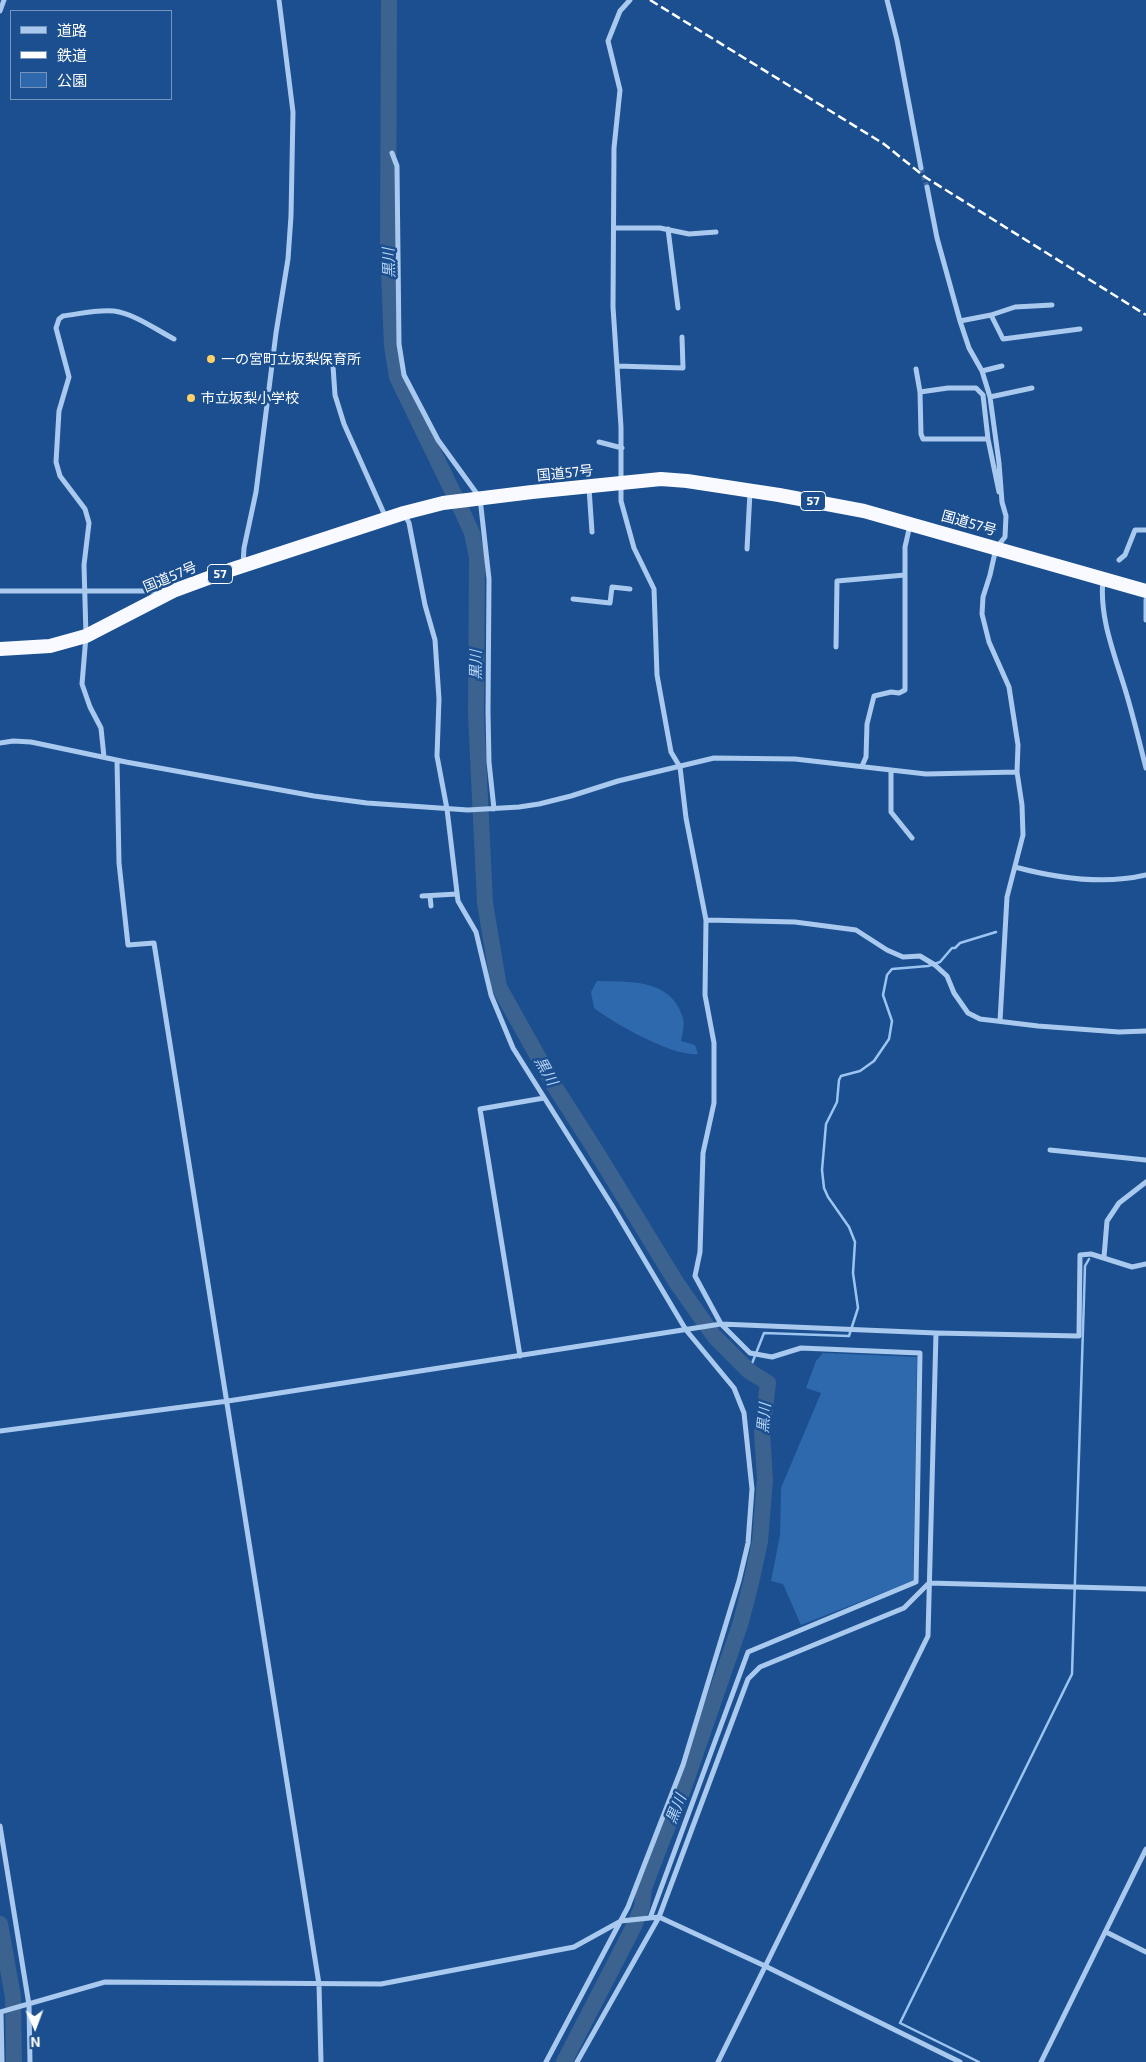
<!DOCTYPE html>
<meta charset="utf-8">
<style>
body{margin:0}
#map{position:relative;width:1146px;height:2062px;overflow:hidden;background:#1b4f8f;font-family:"Exo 2","Noto Sans JP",sans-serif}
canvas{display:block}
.legend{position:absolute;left:10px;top:10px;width:162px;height:90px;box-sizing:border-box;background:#1b4f8f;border:1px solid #7695bc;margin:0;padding:6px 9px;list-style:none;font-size:15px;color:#fff}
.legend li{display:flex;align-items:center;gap:10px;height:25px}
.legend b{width:25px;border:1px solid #7695bc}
.north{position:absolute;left:10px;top:2002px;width:50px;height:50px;-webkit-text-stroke:4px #1b4f8f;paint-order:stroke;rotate:178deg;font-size:14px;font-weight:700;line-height:20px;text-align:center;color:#fff}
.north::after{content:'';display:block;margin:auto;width:18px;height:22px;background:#fff;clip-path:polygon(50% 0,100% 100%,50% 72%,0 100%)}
</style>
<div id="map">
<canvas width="1146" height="2062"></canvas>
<ul class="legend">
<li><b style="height:6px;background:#a9c9ee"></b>道路</li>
<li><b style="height:6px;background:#fff"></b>鉄道</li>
<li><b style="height:14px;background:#2e69ad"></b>公園</li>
</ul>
<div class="north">N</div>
</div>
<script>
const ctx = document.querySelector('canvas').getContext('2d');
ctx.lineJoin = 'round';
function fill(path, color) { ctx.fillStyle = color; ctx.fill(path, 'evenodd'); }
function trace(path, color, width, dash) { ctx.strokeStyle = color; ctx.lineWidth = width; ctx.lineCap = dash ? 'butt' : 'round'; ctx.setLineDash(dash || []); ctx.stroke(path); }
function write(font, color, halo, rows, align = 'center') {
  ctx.font = font + ' "Exo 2","Noto Sans JP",sans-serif'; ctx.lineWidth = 5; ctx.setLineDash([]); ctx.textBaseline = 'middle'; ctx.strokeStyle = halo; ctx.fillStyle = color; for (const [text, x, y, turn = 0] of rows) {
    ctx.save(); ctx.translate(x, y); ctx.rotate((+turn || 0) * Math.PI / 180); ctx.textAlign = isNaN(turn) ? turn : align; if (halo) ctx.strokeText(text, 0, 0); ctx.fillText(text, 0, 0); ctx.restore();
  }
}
const green = new Path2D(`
 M597,981C630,982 671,978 683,1018C685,1025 682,1035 681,1041L695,1045L698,1054C673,1057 615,1024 594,1008L591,992Z
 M823,1353L917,1357L913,1581L801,1625L783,1584L771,1581L780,1535L781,1488L821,1393L806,1388L816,1361Z`);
const stream = new Path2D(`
 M749,1371L764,1333L849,1336L858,1308L853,1273L855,1242L849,1227L828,1197L824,1188L822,1170L826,1124L837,1102L839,1080L841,1076L860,1071L874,1061L889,1039L892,1021L883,995L887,975L892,969L928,966L940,962L952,948H955L960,943L996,932
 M979,2062L900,2023L1072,1674L1085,1266L1089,1259`);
const river = new Path2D(`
 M389,0L388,249L392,346L397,377L462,511L472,533L477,558L476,715L485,903L499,987L555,1087L594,1148L676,1282L714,1336L749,1371L768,1383L762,1432L765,1480L760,1541L751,1583L740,1625L683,1790L663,1838L644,1888L642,1907L634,1926L564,2062
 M0,1924L13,1997L14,2062`);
const minorTunnel = new Path2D(`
 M921,168L927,187`);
const minor = new Path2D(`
 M630,0L620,11L608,41L620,90L614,148L613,307L621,427V501L634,548L654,589L657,675L671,752L680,767L686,818L706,920L705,995L714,1043V1103L703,1153L700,1252L695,1276L721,1324L750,1353L772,1357L801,1348L920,1353L916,1582L748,1652L650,1918
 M887,0L897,40L921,168
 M0,11L4,0
 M392,153L397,166L399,344L404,375L438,440L480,498L489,579L488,712L489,762L494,809
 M927,187L937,238L960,321L969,348L982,371L990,397L999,463L1002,502L1006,516L1005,537L996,548L990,575L983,597L982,614L989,642L1009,687L1018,745L1017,772L1022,805L1023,835L1007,897L1000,1021
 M614,228H660L689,234L716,232
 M668,229L678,308
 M991,315L1015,307L1052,305
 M960,321L991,315L1003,339L1080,329
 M333,366L335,395L344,424L386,518
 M617,366L683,368L682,337
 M916,369L920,392
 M982,371L1002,366
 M990,397L1032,388
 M988,439H923L921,434L920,392L948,388H976L983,395L988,439L999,492
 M599,442L622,448
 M589,488L592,532
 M404,513L409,523L425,605L435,640L439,699L437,756L447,809L458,901L476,932L491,995L513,1048L613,1207L686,1330L734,1388L744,1413L752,1489L748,1543L739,1581L683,1765L628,1907L546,2062
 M747,549L750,492
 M1119,560L1125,555L1135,530H1146
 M243,565L244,548L256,492L276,333L288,259L291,216L293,112L279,0
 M1103,579C1099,617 1114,653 1125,689C1133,715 1139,741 1146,768
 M0,591H164
 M573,599L610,603L612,587L630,589
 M1146,600V620
 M836,647L837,581L905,575
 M0,743L13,741L31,742L126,762L314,796L367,803L468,810L519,807L539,804L571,796L618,781L714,758L795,759L926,774L1017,772
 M104,757L101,728L90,707L82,684L86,636L84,565L89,523L85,509L60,476L56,462L59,411L69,377L56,328L59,319L63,316C79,314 98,309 114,311C135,314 155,329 174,339
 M117,760L119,863L128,945L154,943L319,1984L321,2062
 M862,766L866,757L867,724L874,696L891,692L899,693L905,690V547L910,525
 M891,770V812L912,838
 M1015,867C1056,878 1104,885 1146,875
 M422,896L457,894
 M430,896L431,906
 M706,920L795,922L856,930L887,950L903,957L920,956L935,965L947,976L954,993L968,1013L980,1019L1038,1026L1119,1032L1146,1031
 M1050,1150L1146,1160
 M1104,1257L1107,1221L1119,1203L1146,1182
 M520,1356L480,1109L544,1098
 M0,1431L228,1401L721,1324L936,1333L1079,1336L1080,1255L1091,1254L1132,1267L1146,1264
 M0,1826L29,2005L30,2062
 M1106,1932L1146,1952
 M0,2012L105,1982L381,1984L574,1947L621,1921L659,1917L765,1966L960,2062
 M1,2012L2,2062
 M577,2062L659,1917L748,1679L760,1667L904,1608L929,1583L1146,1589
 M718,2062L928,1636L936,1333
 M1041,2062L1146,1849`);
const trunk = new Path2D(`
 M0,649L50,646L86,636L173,591L230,570L404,513L443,503L532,492L661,479L687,481L779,495L864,511L1146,591`);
const rail = new Path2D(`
 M650,0L884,144L925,177L1146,315`);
const markers = [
 [211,359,5,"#ffd166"],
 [191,398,5,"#ffd166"]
];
const shields = [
 [813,501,25],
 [220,574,25]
];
const shieldNames = [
 ["57",813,501],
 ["57",220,574]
];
const poiNames = [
 ["一の宮町立坂梨保育所",221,359],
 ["市立坂梨小学校",201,398]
];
const streetNames = [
 ["国道57号",565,473,-6],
 ["国道57号",969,523,16],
 ["国道57号",170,577,-23]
];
const waterNames = [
 ["黒川",389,263,-92],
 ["黒川",476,665,-90],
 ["黒川",546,1071,61],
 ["黒川",764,1418,-85],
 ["黒川",676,1809,-68]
];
fill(green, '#2e69ad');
trace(stream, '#9cc4f0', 2.5);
trace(river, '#3c6290', 16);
trace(minorTunnel, '#3d69a0', 5, [5, 2.5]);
trace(minor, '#a9c9ee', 5);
trace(trunk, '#f8faff', 14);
trace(rail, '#fff', 2.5, [9, 4]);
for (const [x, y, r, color] of markers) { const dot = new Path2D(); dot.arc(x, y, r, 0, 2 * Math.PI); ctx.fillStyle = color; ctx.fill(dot); trace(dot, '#1b4f8f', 2); }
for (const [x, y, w] of shields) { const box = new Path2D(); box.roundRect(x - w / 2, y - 9.5, w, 19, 4); ctx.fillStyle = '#1b4f8f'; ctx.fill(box); trace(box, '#fff', 1); }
write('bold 12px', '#fff', null, shieldNames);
write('14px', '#fff', '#1b4f8f', poiNames, 'left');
write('14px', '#fff', '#1b4f8f', streetNames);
write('italic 15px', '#b5d3f5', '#1b4f8f', waterNames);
</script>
